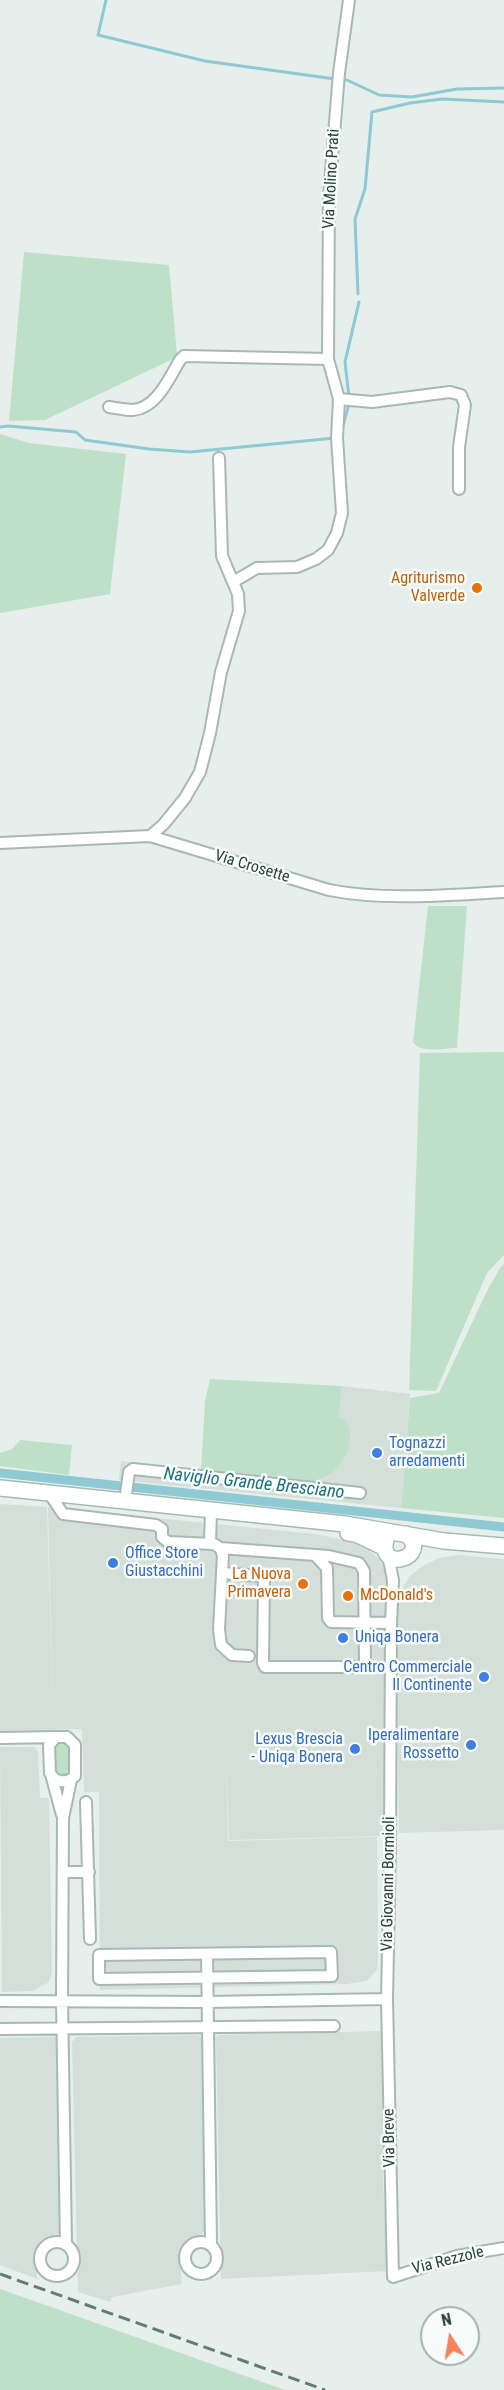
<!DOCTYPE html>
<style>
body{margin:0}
#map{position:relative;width:504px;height:2390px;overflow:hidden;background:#e6efeb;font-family:"Roboto Condensed",sans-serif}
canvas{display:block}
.north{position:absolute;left:420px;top:2306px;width:60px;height:60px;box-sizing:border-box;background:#f7fbf9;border:2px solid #a3b1ad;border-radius:50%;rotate:348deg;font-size:16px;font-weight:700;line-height:24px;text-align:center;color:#24423a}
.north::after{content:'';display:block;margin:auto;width:21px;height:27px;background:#f4845f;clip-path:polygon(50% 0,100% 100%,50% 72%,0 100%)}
</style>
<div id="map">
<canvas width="504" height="2390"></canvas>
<div class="north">N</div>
</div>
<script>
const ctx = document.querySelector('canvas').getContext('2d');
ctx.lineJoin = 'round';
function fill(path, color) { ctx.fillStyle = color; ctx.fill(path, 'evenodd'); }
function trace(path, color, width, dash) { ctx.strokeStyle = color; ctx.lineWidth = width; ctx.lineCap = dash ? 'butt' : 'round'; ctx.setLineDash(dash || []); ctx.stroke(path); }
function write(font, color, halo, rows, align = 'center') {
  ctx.font = font + ' "Roboto Condensed",sans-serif'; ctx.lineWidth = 5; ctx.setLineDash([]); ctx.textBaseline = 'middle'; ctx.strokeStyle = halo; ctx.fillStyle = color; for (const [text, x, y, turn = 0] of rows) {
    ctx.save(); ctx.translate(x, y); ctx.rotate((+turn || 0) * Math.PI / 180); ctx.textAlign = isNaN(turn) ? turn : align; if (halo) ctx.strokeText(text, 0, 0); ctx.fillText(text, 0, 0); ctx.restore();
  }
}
const built = new Path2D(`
 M342,1386L410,1394L401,1508L119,1480L121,1461L201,1471L339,1417Z
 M0,1504L47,1507L53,1725L48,1507L315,1534L363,1544L379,1559L384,1567L386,1579L387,1836L229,1840L226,1751L228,1841L377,1837L378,1955L377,1970L367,1981L347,1984L100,1990L99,1792H84L82,1729L0,1731Z
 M458,1555L504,1559V1830L399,1833L396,1631L399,1594L410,1576L421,1567L439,1558Z
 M0,1747H35L38,1752L40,1798H49L52,1973L49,1982L33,1991L2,1992Z
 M381,2031L385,2057L387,2109L382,2163L388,2271L221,2279L216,2037L219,2035Z
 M198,2035L202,2038L205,2225L202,2236L188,2244L183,2252L180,2262L182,2284L112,2297L110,2302L78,2292L72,2042L76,2037Z
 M55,2037L58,2040L62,2223L61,2231L55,2238L41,2247L37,2255V2279L0,2265V2038Z`);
const green = new Path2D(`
 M24,252L169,265L177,355L173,359L45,420L9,421Z
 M0,434L29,443L126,454L110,594L0,613Z
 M428,906H467L457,1048C444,1048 420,1054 413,1042Z
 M504,1052V1255L487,1273L436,1391L409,1390L420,1053Z
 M504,1264V1518L401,1508L410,1398L439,1393L487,1291L500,1268Z
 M210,1379L342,1386L339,1417C350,1422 351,1427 350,1439C349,1457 335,1475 317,1480C294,1487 229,1474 201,1471L205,1401Z
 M20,1440L72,1445L69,1475L0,1466V1453L12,1449Z
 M61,1742C73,1745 74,1769 65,1776L60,1777L55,1772L54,1748Z
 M0,2289L3,2290L285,2390H0Z`);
const stream = new Path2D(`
 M106,0L98,35L205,61L335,79
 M341,80H347L379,95L412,97L457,89L504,88
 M358,294L355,219L365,189L372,112L410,103L442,99L504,102
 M349,397L345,362L359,302
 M0,427L8,426L76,432L85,440L149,449L190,452L335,438
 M342,429L349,404`);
const canal = new Path2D(`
 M0,1473L504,1527`);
const minor = new Path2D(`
 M339,399L372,402L450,392L461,395L465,405L459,447V489
 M109,407C117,408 125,410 133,410C157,408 169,378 180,360L184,356L328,359
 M233,582L257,568L297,567L316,559L328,550L337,533L342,513L337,438L339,399L328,359L329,196L339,73L349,0
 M150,836L163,825L185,798L200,772L210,733L221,672L239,611L238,594L222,556L219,458
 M0,843L150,836L329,890C386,901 446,895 504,892
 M49,1493L63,1514L156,1525L162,1529V1537L168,1542L214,1544L220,1548L223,1555L219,1629L221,1645L232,1655L249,1656
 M125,1501L129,1472L133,1469L360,1493
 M210,1544L211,1510
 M220,1548L329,1556L359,1563L364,1571L365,1664L359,1667H265L263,1663L264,1578L261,1576L222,1573
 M388,1555L393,1580L391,1623L390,1847L387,1999L393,2277L457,2256L504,2248
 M316,1556L327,1568L328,1618L331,1622L391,1623
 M56,1737H67L75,1745V1776C67,1784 55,1783 50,1773L49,1745Z
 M0,1738L56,1737
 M52,1778L62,1815
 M86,1802L90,1939
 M64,1872H89
 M331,1952L332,1976L99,1979V1955Z
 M207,1954L211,2245
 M0,2001L208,2002L387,1999
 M0,2029L334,2026
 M185 2258a16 16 0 1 1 32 0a16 16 0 1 1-32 0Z
 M40 2259a17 17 0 1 1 34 0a17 17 0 1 1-34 0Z
 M66,2245L62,2000L63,1818L71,1780`);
const secondary = new Path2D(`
 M0,1488L345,1524L444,1541L504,1546
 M348,1533L358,1535L385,1548
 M386,1540C377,1574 433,1557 406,1534`);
const rail = new Path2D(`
 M0,2274L325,2390`);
const markers = [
 [477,588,6,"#e8710a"],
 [377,1453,6,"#3f7fe0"],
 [113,1563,6,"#3f7fe0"],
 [303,1584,6,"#e8710a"],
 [348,1596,6,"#e8710a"],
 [343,1638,6,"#3f7fe0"],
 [484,1677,6,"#3f7fe0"],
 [471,1745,6,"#3f7fe0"],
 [355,1749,6,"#3f7fe0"]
];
const streetNames = [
 ["Via Molino Prati",332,179,-87],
 ["Via Crosette",252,867,17],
 ["Via Giovanni Bormioli",389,1884,-89],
 ["Via Breve",390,2138,-91],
 ["Via Rezzole",448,2261,-14]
];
const foodNames = [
 ["Agriturismo",465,579],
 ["Valverde",465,597],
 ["La Nuova",291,1575],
 ["Primavera",291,1593],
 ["McDonald's",360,1596,"left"]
];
const shopNames = [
 ["Tognazzi",389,1444],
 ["arredamenti",389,1462],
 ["Office Store",125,1554],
 ["Giustacchini",125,1572],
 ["Uniqa Bonera",355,1638],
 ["Centro Commerciale",472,1668,"right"],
 ["Il Continente",472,1686,"right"],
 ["Iperalimentare",459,1736,"right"],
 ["Rossetto",459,1754,"right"],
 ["Lexus Brescia",343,1740,"right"],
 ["- Uniqa Bonera",343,1758,"right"]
];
const waterNames = [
 ["Naviglio Grande Bresciano",254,1484,6]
];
fill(built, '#d4dfda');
fill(green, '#bfe0c8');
trace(stream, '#8ec9d4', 3);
trace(canal, '#8ec9d4', 9);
trace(minor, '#a8b8b2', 14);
trace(secondary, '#a4bbb3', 18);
trace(minor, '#fff', 10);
trace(secondary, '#fff', 15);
trace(rail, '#5f7d75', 3, [12, 6]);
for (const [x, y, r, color] of markers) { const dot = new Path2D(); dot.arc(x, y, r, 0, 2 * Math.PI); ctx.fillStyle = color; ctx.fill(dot); trace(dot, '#f7fbf9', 2); }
write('16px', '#24423a', '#f7fbf9', streetNames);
write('16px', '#c56008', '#f7fbf9', foodNames, 'right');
write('16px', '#366cbe', '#f7fbf9', shopNames, 'left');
write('italic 18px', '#1c6f80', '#f7fbf9', waterNames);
</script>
